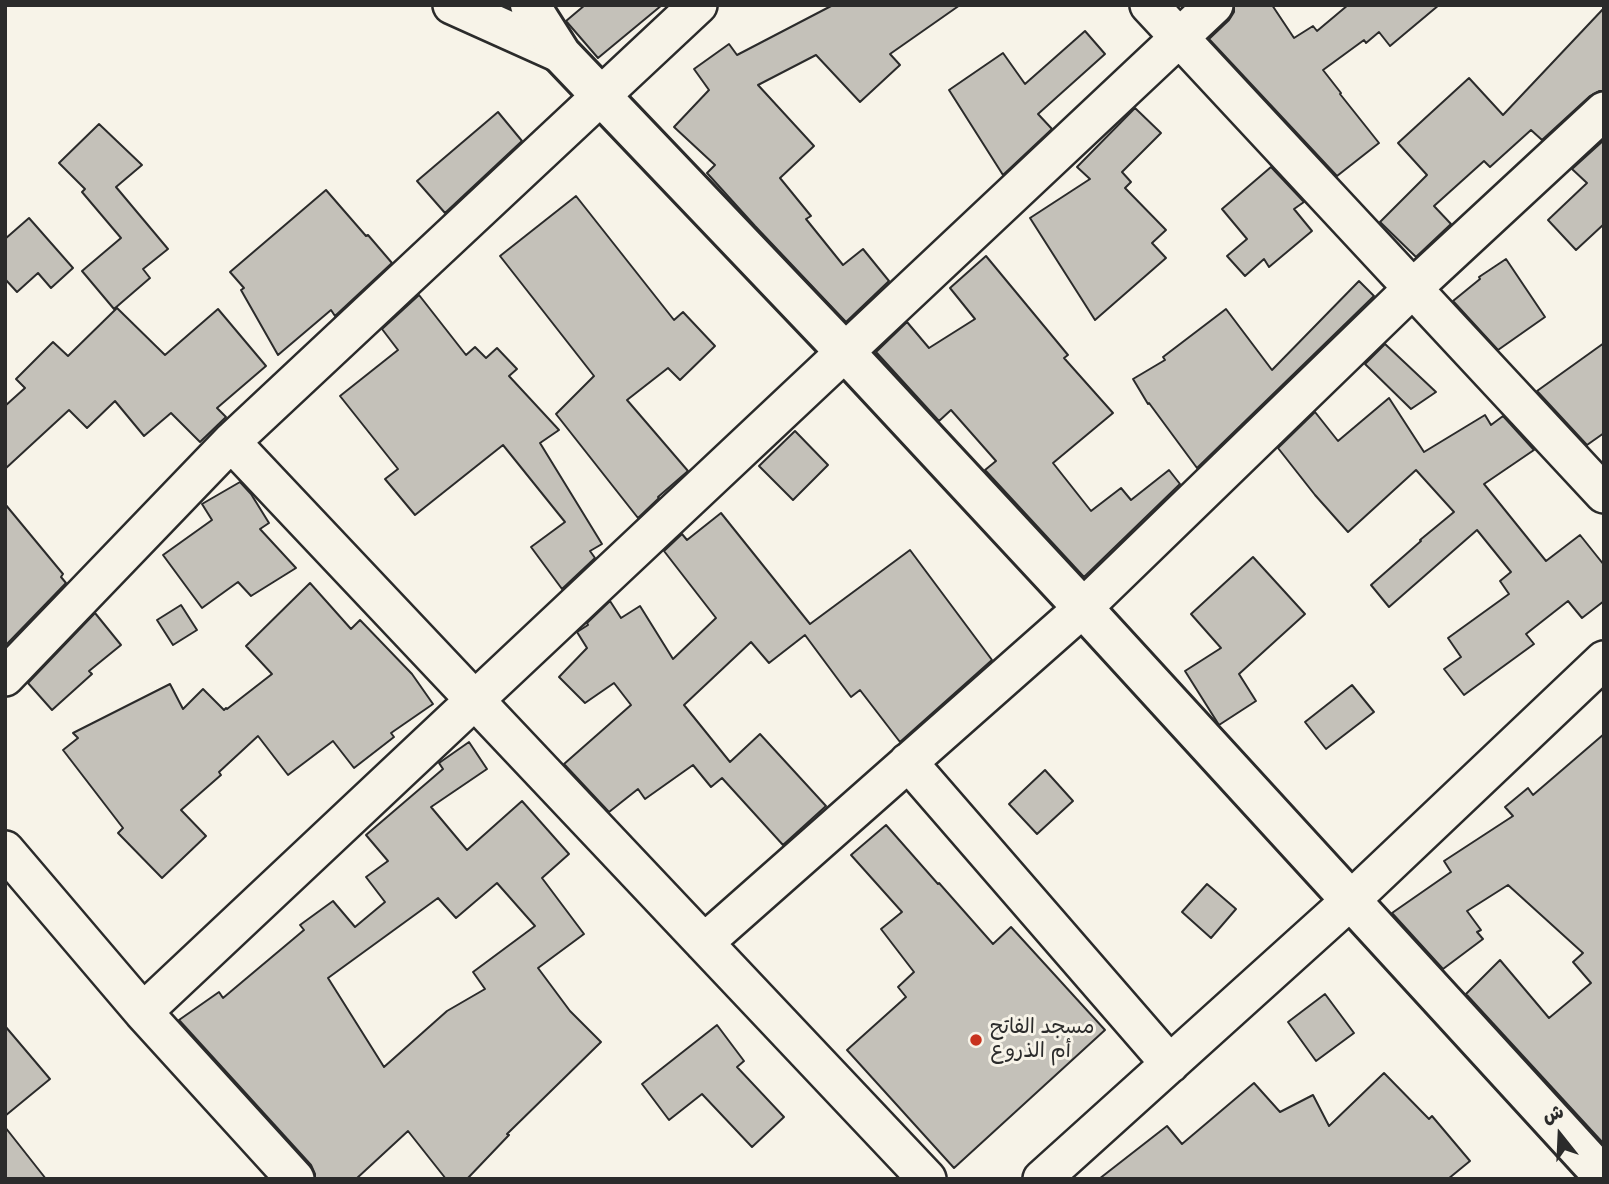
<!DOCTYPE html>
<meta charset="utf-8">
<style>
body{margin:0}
#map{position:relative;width:1609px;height:1184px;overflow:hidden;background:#f7f3e8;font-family:"Balsamiq Sans","Playpen Sans Arabic",sans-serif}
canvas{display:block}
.frame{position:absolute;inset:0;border:7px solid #2b2b2b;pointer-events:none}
.north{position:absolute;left:1525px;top:1100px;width:70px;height:70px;-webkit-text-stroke:5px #f7f3e8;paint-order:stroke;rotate:342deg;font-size:19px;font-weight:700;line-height:28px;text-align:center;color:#2b2b2b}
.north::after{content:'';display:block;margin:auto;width:24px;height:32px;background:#2b2b2b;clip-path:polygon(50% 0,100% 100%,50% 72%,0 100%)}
</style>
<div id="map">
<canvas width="1609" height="1184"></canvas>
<div class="frame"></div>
<div class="north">ش</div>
</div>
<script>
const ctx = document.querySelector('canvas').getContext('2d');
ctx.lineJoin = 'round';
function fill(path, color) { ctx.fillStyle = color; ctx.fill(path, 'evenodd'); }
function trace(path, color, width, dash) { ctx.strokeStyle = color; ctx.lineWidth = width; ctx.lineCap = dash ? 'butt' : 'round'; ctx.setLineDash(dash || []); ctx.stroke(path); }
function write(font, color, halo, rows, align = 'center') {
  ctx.font = font + ' "Balsamiq Sans","Playpen Sans Arabic",sans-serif'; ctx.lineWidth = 6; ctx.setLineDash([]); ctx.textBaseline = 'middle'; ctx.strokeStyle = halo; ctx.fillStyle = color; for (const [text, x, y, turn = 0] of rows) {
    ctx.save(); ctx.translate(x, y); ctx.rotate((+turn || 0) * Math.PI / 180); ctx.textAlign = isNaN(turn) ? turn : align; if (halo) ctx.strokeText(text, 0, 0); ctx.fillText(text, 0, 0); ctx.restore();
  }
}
const building = new Path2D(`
 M585,5H662L598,58L566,21Z
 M833,5H960L890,54L900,65L860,102L816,55L758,85L814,146L780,178L811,216L806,219L843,265L863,249L889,281L846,322L755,226L707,173L715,165L674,127L709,90L694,69L729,44L737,55Z
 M1234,5H1272L1294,38L1313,26L1317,31L1348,5H1439L1390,46L1379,32L1366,43L1364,40L1323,70L1341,93L1340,94L1379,143L1337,176L1209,39L1229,20L1234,12Z
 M1604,8V91H1599L1590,96L1542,140L1531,130L1490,167L1484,161L1434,206L1451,224L1416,257L1380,222L1427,175L1398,143L1469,78L1503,115Z
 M1085,31L1105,54L1038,114L1052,129L1003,175L949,90L1003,53L1025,84Z
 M1135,108L1161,133L1122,172L1131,182L1125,188L1166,230L1152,243L1166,258L1095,320L1030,218L1090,179L1077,167Z
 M498,112L522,141L445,213L417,181Z
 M99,124L142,165L116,187L168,249L143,269L150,278L114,309L82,271L121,238L82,192L85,189L59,163Z
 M1604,140V224L1576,250L1548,220L1587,183L1572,169Z
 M1271,167L1304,202L1294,209L1312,231L1269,267L1264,259L1245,276L1227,256L1247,239L1222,209Z
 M326,190L366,236L368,235L392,263L335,316L331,310L278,355L241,290L244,288L230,272Z
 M576,196L674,320L683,312L715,346L680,380L668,368L627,400L688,471L658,497L659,498L638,518L556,414L594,376L500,256Z
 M29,218L73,268L51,288L38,273L17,292L5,279V239Z
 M986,256L1068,355L1064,358L1113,413L1053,463L1091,511L1121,488L1131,500L1169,470L1180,484L1084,577L985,470L996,461L951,410L939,421L876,352L907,322L929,348L975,319L950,288Z
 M1506,259L1545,317L1498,350L1453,301L1480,279L1479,277Z
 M1359,281L1374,296L1197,468L1149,403L1148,404L1133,379L1165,360L1163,357L1226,309L1272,370Z
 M419,295L466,355L475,347L486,358L497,348L517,369L509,376L559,430L540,443L602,544L590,551L595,558L562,589L531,547L565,522L503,445L415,515L385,479L398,469L340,396L398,350L382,329Z
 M117,308L165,355L218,309L266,366L217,408L226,417L200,442L171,413L144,436L115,401L87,428L69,410L5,469V406L25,388L16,379L53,342L68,356Z
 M1604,343V433L1587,445L1537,391Z
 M1385,344L1436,392L1411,409L1365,364Z
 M1389,398L1424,452L1485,415L1491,425L1503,416L1534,450L1484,484L1546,561L1580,535L1604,565V601L1582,618L1568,601L1526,634L1534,644L1464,695L1444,669L1461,657L1448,638L1509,594L1500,581L1511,572L1477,530L1389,607L1371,585L1421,541L1420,540L1454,512L1416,470L1348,532L1315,495L1278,448L1315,412L1338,441Z
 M795,431L828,465L793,500L759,466Z
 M240,482L251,494L269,523L260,529L296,568L251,596L238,582L202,608L163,555L212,520L202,504Z
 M5,504L63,574L61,577L66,583L5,646Z
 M721,513L810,624L910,550L992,660L900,742L860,690L851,697L805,635L769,663L751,642L684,705L730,762L760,734L826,806L783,845L722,778L711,787L693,765L645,799L638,789L609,812L564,764L631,705L614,683L585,703L559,677L587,648L577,632L588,625L587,623L610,601L621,618L640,606L673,659L716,618L664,551L682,534L687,540Z
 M1253,557L1305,614L1239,674L1256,701L1219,725L1185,671L1221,648L1191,614Z
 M310,583L351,629L360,620L412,674L433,704L391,733L394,737L354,768L333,741L288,775L258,736L219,772L221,775L181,810L206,836L162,878L118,833L123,828L63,750L78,738L73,733L170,684L183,709L203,689L224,710L226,708L227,709L272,674L246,646Z
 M181,605L197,630L173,645L157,620Z
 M95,613L121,645L89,671L92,674L52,710L28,683Z
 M1352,685L1374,712L1326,749L1305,722Z
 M1604,734V1144L1466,994L1500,960L1549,1018L1591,983L1573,962L1583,953L1508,885L1467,911L1481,930L1477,932L1483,939L1443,969L1392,913L1451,872L1444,861L1513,816L1505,807L1528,788L1533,795Z
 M469,742L487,769L431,807L467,850L522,801L569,854L542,878L584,934L538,968L570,1011L601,1042L507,1134L509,1135L467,1179H446L408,1131L356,1179H315V1174L311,1165L179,1020L219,992L223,998L304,930L300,925L333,901L355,927L385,902L366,877L388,861L366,835L443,769L439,763ZM497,883L535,926L473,972L485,989L447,1011L384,1067L328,978L438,898L456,918Z
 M1045,770L1073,801L1037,834L1009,804Z
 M886,825L938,884L939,883L993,944L1011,927L1105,1030L954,1168L847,1050L906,997L898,987L914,972L881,929L902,912L851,855Z
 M1207,884L1236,909L1211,938L1182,912Z
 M1325,994L1354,1033L1316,1061L1288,1022Z
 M717,1025L744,1061L737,1067L784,1117L752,1147L702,1094L669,1120L642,1084Z
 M5,1026L50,1079L5,1116Z
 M1384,1073L1429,1119L1432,1116L1470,1161L1448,1179H1099L1167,1126L1182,1144L1254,1083L1280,1112L1313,1095L1329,1126Z
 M5,1127L46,1179H5Z`);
const street = new Path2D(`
 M452,5L561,54
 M1149,5L1604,494
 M231,442L927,1179
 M5,677L231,442L698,5
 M908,762L1170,1064
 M5,850L143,1012L295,1179
 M704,943L1083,608L1412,289L1604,111
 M143,1012L1214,5
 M1042,1179L1351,900L1604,660`);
const secondary = new Path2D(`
 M530,5L561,54L845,352L1083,608L1604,1177`);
const markers = [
 [976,1040,7,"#c8321e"]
];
const poiNames = [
 ["مسجد الفاتح",990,1028],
 ["أم الذروع",990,1052]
];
fill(building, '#c4c1b9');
trace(building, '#2b2b2b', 2);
trace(street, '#2b2b2b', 42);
trace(secondary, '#2b2b2b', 44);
trace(street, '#f7f3e8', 37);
trace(secondary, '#f7f3e8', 38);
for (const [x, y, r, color] of markers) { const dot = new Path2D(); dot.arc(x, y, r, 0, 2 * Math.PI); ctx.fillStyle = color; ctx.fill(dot); trace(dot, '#f7f3e8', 2.5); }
write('21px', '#2b2b2b', '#f7f3e8', poiNames, 'left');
</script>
